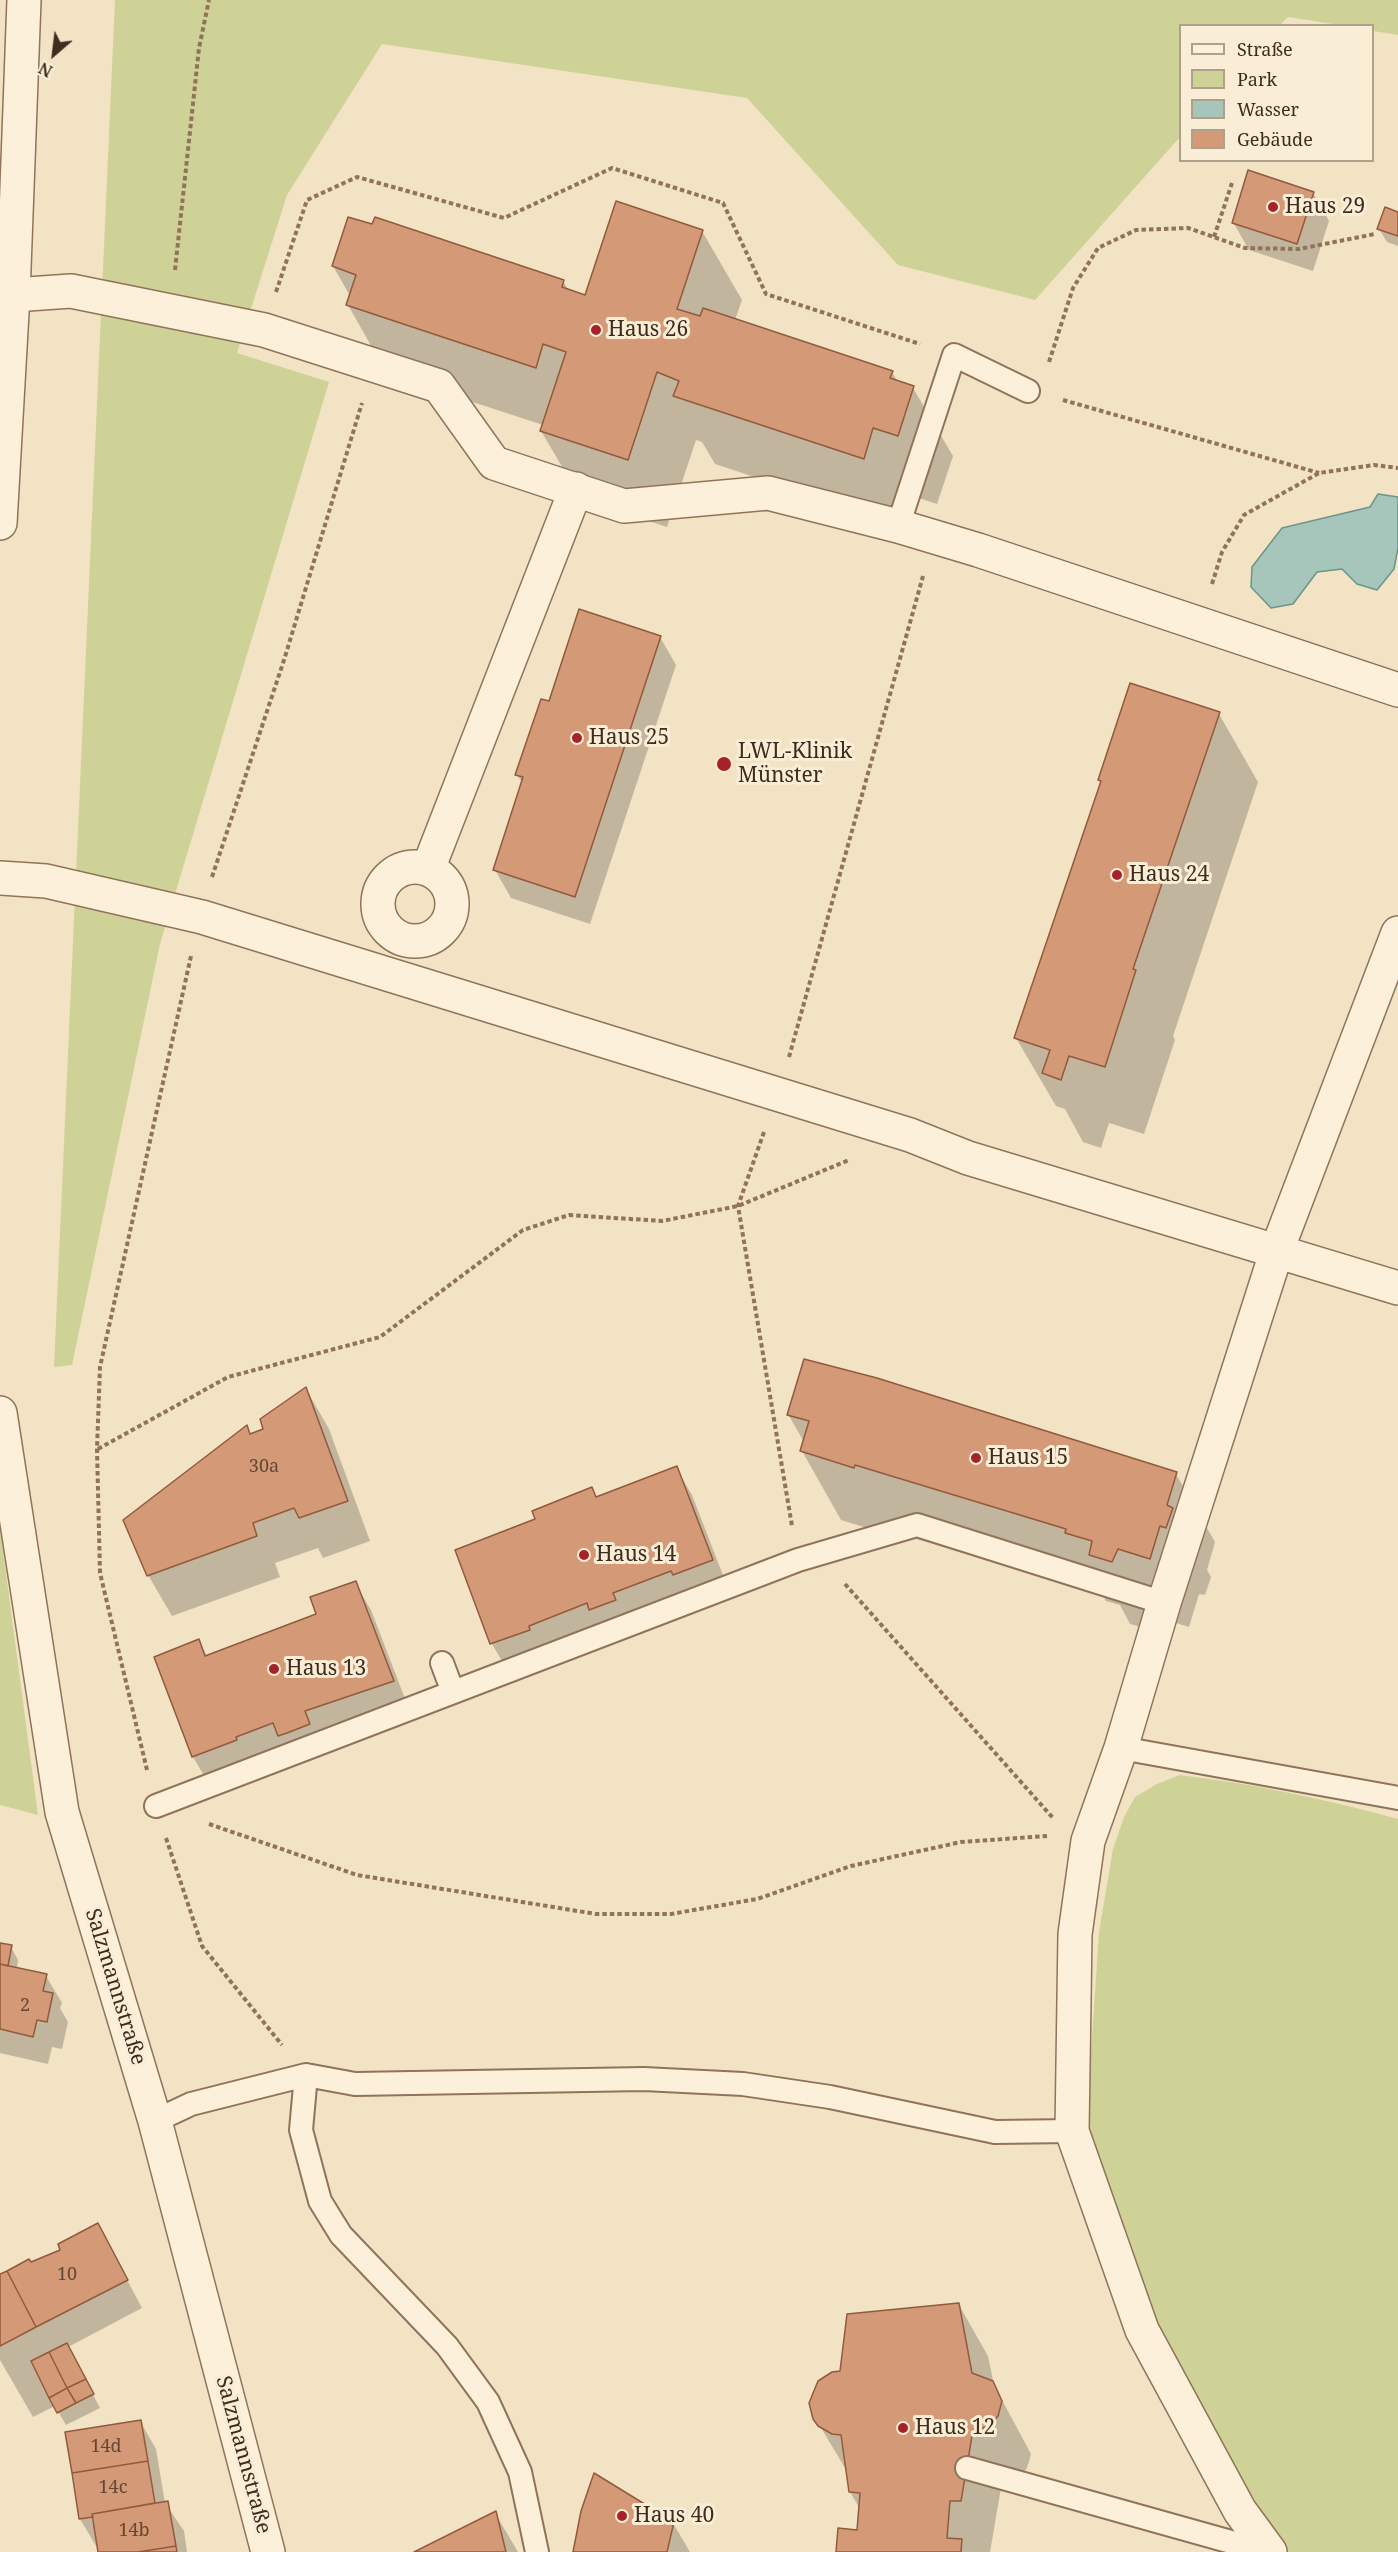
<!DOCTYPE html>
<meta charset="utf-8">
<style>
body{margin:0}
#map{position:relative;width:1398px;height:2552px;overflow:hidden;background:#f3e3c5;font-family:"Noto Serif",serif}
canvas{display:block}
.legend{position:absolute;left:1179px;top:24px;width:195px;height:138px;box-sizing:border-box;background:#f9edd6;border:2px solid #afa08c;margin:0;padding:8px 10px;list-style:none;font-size:18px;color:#3f2c1e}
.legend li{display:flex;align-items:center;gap:12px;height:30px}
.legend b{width:30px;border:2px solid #afa08c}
.north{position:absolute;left:24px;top:24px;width:60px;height:60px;-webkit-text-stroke:4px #f9edd6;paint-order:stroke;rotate:208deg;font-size:16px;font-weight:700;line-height:24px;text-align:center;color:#3f2c1e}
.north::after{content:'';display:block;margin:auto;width:21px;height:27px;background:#3f2c1e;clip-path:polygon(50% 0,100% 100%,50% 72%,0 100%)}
</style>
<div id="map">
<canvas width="1398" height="2552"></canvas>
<ul class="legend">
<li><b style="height:8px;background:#fcf0da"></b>Straße</li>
<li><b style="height:16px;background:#ced297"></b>Park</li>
<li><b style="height:16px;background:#a7c6bb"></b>Wasser</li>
<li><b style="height:16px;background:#d49977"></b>Gebäude</li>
</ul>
<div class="north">N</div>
</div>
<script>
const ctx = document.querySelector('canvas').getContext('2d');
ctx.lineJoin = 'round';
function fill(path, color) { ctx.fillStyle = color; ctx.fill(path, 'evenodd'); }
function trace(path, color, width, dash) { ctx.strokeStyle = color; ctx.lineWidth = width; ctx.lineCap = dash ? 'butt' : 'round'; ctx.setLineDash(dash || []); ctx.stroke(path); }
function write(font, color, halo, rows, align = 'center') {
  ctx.font = font + ' "Noto Serif",serif'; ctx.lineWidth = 6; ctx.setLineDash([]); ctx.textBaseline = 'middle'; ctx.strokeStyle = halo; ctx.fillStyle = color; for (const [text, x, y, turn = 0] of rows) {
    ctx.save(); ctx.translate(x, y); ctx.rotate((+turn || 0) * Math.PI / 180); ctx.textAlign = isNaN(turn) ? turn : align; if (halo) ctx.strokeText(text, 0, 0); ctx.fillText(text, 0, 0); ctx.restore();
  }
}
const green = new Path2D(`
 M115,0H1398V35L1373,31L1372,26L1339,25L1288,17L1280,25L1180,26V137L1035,300L898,265L747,98L382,44L287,195L237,353L329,382L160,944L72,1365L54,1367Z
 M0,1528L38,1815L0,1805Z
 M1180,1775C1254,1784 1326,1799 1398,1819V2552H1284L1251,2506L1155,2329L1086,2129L1099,1932L1113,1849L1124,1817L1135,1797L1157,1784Z`);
const water = new Path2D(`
 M1378,494L1398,497V548L1394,569L1377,590L1357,584L1342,569L1317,572L1293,604L1271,608L1251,587L1252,567L1282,528L1370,507Z`);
const shadow = new Path2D(`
 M1313,193L1329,221L1313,271L1249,250L1233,222Z
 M1398,213V246L1387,242L1379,229Z
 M702,231L742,300L735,320L892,372L898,382L913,388L953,456L937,504L913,496L903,526L715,464L702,442L696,440L667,527L581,499L541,431L543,425L387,374L348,305L350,296L333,266L563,281L569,291L586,297Z
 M660,637L676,665L590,924L511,898L495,870L523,784L517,775L550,703Z
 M1219,714L1258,782L1173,1036L1175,1040L1144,1134L1109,1123L1101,1148L1083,1142L1065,1109L1056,1106L1016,1038L1102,783L1100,780Z
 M306,1389L329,1429L370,1541L323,1558L318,1548L275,1563L280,1577L172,1616L148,1575L247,1428L251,1435L265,1430Z
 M788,1414L1176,1474L1215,1542L1207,1570L1211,1577L1205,1595L1199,1594L1189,1627L1157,1617L1151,1630L1130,1624L1120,1605L1106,1601L1103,1596L894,1532L893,1536L841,1520L802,1451L804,1442Z
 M676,1468L692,1495L728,1588L508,1671L492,1644L457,1551L537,1520L592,1489L597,1498Z
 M355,1583L371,1610L409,1709L209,1784L193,1757L156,1658L199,1641L207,1656L318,1615Z
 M0,1944L11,1947L18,1960L17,1969L46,1976L62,2003L60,2008L68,2022L62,2049L52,2047L48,2064L0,2053Z
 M98,2225L142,2308L68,2347L100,2408L66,2425L55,2406L33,2417L0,2360V2276L62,2251Z
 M959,2305L988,2356L994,2385L1031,2454L1027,2468L1023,2474L1002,2482L990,2552H837L858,2531L860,2509L850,2492L848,2473L811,2411L841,2372Z
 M140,2421L156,2449L165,2503L184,2531L187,2552H100L99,2546H96L80,2519Z
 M495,2513L518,2552H418Z
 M673,2523L690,2552H575Z`);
const building = new Path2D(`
 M1248,170L1314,192L1297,244L1232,223Z
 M616,201L703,230L677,309L700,316L703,308L893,371L890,378L914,386L898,436L873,428L864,459L673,396L679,381L657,372L628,460L540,431L566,352L543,344L536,368L346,305L356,275L332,266L348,217L372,224L375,217L564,280L562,287L585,295Z
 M1385,207L1398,212V236L1377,229Z
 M579,609L661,636L575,897L493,870L523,777L515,775L541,699L549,701Z
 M1130,683L1220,712L1133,969L1136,970L1105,1067L1069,1056L1061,1080L1042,1073L1050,1050L1014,1038L1101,781L1098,780Z
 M804,1359L877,1378L1177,1472L1167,1505L1173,1508L1166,1528L1160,1526L1150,1559L1118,1549L1112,1562L1089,1555L1092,1541L1065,1533L1066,1529L855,1465L854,1468L800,1451L809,1421L787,1415Z
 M306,1387L348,1501L299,1518L294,1508L253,1523L257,1536L147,1576L123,1520L247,1425L250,1434L263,1429L260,1419Z
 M677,1466L713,1560L673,1575L671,1571L613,1593L616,1600L589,1610L587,1603L529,1626L530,1630L490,1644L455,1550L535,1519L532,1511L592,1487L596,1497Z
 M356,1581L394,1681L305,1711L310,1724L287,1733L278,1736L273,1723L236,1737L237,1740L192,1757L154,1657L199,1639L205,1656L316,1614L310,1597Z
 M0,1943L12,1945L8,1966L0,1964Z
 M0,1964L47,1974L43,1991L53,1993L47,2022L37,2020L33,2037L0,2029Z
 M98,2223L128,2280L36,2327L7,2271L29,2259L31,2262L60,2250L58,2244Z
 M7,2271L36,2327L0,2346V2274Z
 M959,2303L972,2373L993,2381L1002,2401L998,2416L993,2422L988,2427L973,2430L961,2501H950L947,2538L962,2539L961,2552H836L838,2528L857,2530L860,2493L849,2492L841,2435L832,2434L818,2426L813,2419L809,2403L818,2381L832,2372L840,2371L847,2314Z
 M67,2343L86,2379L67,2388L49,2352Z
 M49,2352L67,2388L49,2398L31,2361Z
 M86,2379L94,2394L76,2403L67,2388Z
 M67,2388L76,2403L57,2413L49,2398Z
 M141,2420L148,2461L72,2473L65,2432Z
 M148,2461L155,2503L92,2514L93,2517L79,2519L72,2473Z
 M594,2473L674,2522L667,2552H573L581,2511Z
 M168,2501L176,2546L138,2552H98L92,2514Z
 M496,2511L506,2552H414Z
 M176,2546L177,2552H138Z`);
const path = new Path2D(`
 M1214,237L1232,183
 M175,270L199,48L209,0
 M276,292L307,200L357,177L504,218L612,168L723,203L766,294L920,344
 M1049,362L1073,288L1098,248L1136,230L1188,228L1245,248L1299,249L1375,234
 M1063,400L1319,473
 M1212,584L1222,552L1244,515L1319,473L1374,465L1398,468
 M212,877L284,660L362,403
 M789,1057L923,576
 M764,1132L738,1206L792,1526
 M98,1449L228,1377L380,1337L523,1230L569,1215L662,1221L738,1206L849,1160
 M845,1584L1053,1818
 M147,1770L100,1573L97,1449L100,1367L191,956
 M209,1824L357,1875L596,1914H671L757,1899L851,1866L961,1842L1047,1836
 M166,1838L202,1946L282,2045`);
const lane = new Path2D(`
 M898,526L954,355L1028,391
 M442,1663L453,1692
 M1121,1748L1398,1798
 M156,1806L798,1560L917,1525L1164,1603
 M306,2075L301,2130L320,2201L341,2235L447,2346L488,2402L520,2472L537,2552
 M155,2121L191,2104L306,2075L355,2084L644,2079L743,2084L830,2097L995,2132L1072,2131
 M967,2468L1267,2552`);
const street = new Path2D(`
 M0,301L13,295L71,291L264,330L439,386L494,463L624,506L768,493L898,526L978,550L1398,690
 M0,523L13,295L24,0
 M378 904a37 37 0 1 1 74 0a37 37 0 1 1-74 0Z
 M428,869L576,489
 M0,878L46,881L202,917L910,1135L968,1158L1398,1288
 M0,1413L62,1812L155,2121L268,2552
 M1270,2552L1240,2511L1142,2330L1072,2131L1075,1934L1088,1841L1121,1748L1164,1603L1277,1250L1398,933`);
const markers = [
 [1273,207,6,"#a6222a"],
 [596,330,6,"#a6222a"],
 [577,738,6,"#a6222a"],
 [724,764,8,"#a6222a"],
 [1117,875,6,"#a6222a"],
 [976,1458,6,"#a6222a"],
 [584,1555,6,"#a6222a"],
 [274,1669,6,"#a6222a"],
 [903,2428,6,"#a6222a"],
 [622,2516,6,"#a6222a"]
];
const numberNames = [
 ["30a",264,1467],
 ["2",25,2006],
 ["10",67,2275],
 ["14d",106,2447],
 ["14c",113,2488],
 ["14b",134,2531]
];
const poiNames = [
 ["Haus 29",1285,207],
 ["Haus 26",608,330],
 ["Haus 25",589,738],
 ["LWL-Klinik",738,752],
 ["Münster",738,776],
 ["Haus 24",1129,875],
 ["Haus 15",988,1458],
 ["Haus 14",596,1555],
 ["Haus 13",286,1669],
 ["Haus 12",915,2428],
 ["Haus 40",634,2516]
];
const streetNames = [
 ["Salzmannstraße",115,1987,73],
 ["Salzmannstraße",243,2455,75]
];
fill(green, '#ced297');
fill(water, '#a7c6bb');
trace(water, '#6c9589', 1.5);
fill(shadow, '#0003');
fill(building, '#d49977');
trace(building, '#925a3c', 1.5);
trace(lane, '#907359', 26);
trace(street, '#907359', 36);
trace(path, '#907359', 4, [4.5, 3]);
trace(lane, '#fcf0da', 22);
trace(street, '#fcf0da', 33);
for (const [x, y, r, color] of markers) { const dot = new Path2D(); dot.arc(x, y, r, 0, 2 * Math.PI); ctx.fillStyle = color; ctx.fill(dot); trace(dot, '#f9edd6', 2); }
write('18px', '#644734', null, numberNames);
write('21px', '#3f2c1e', '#f9edd6', poiNames, 'left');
write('21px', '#3f2c1e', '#f9edd6', streetNames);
</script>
